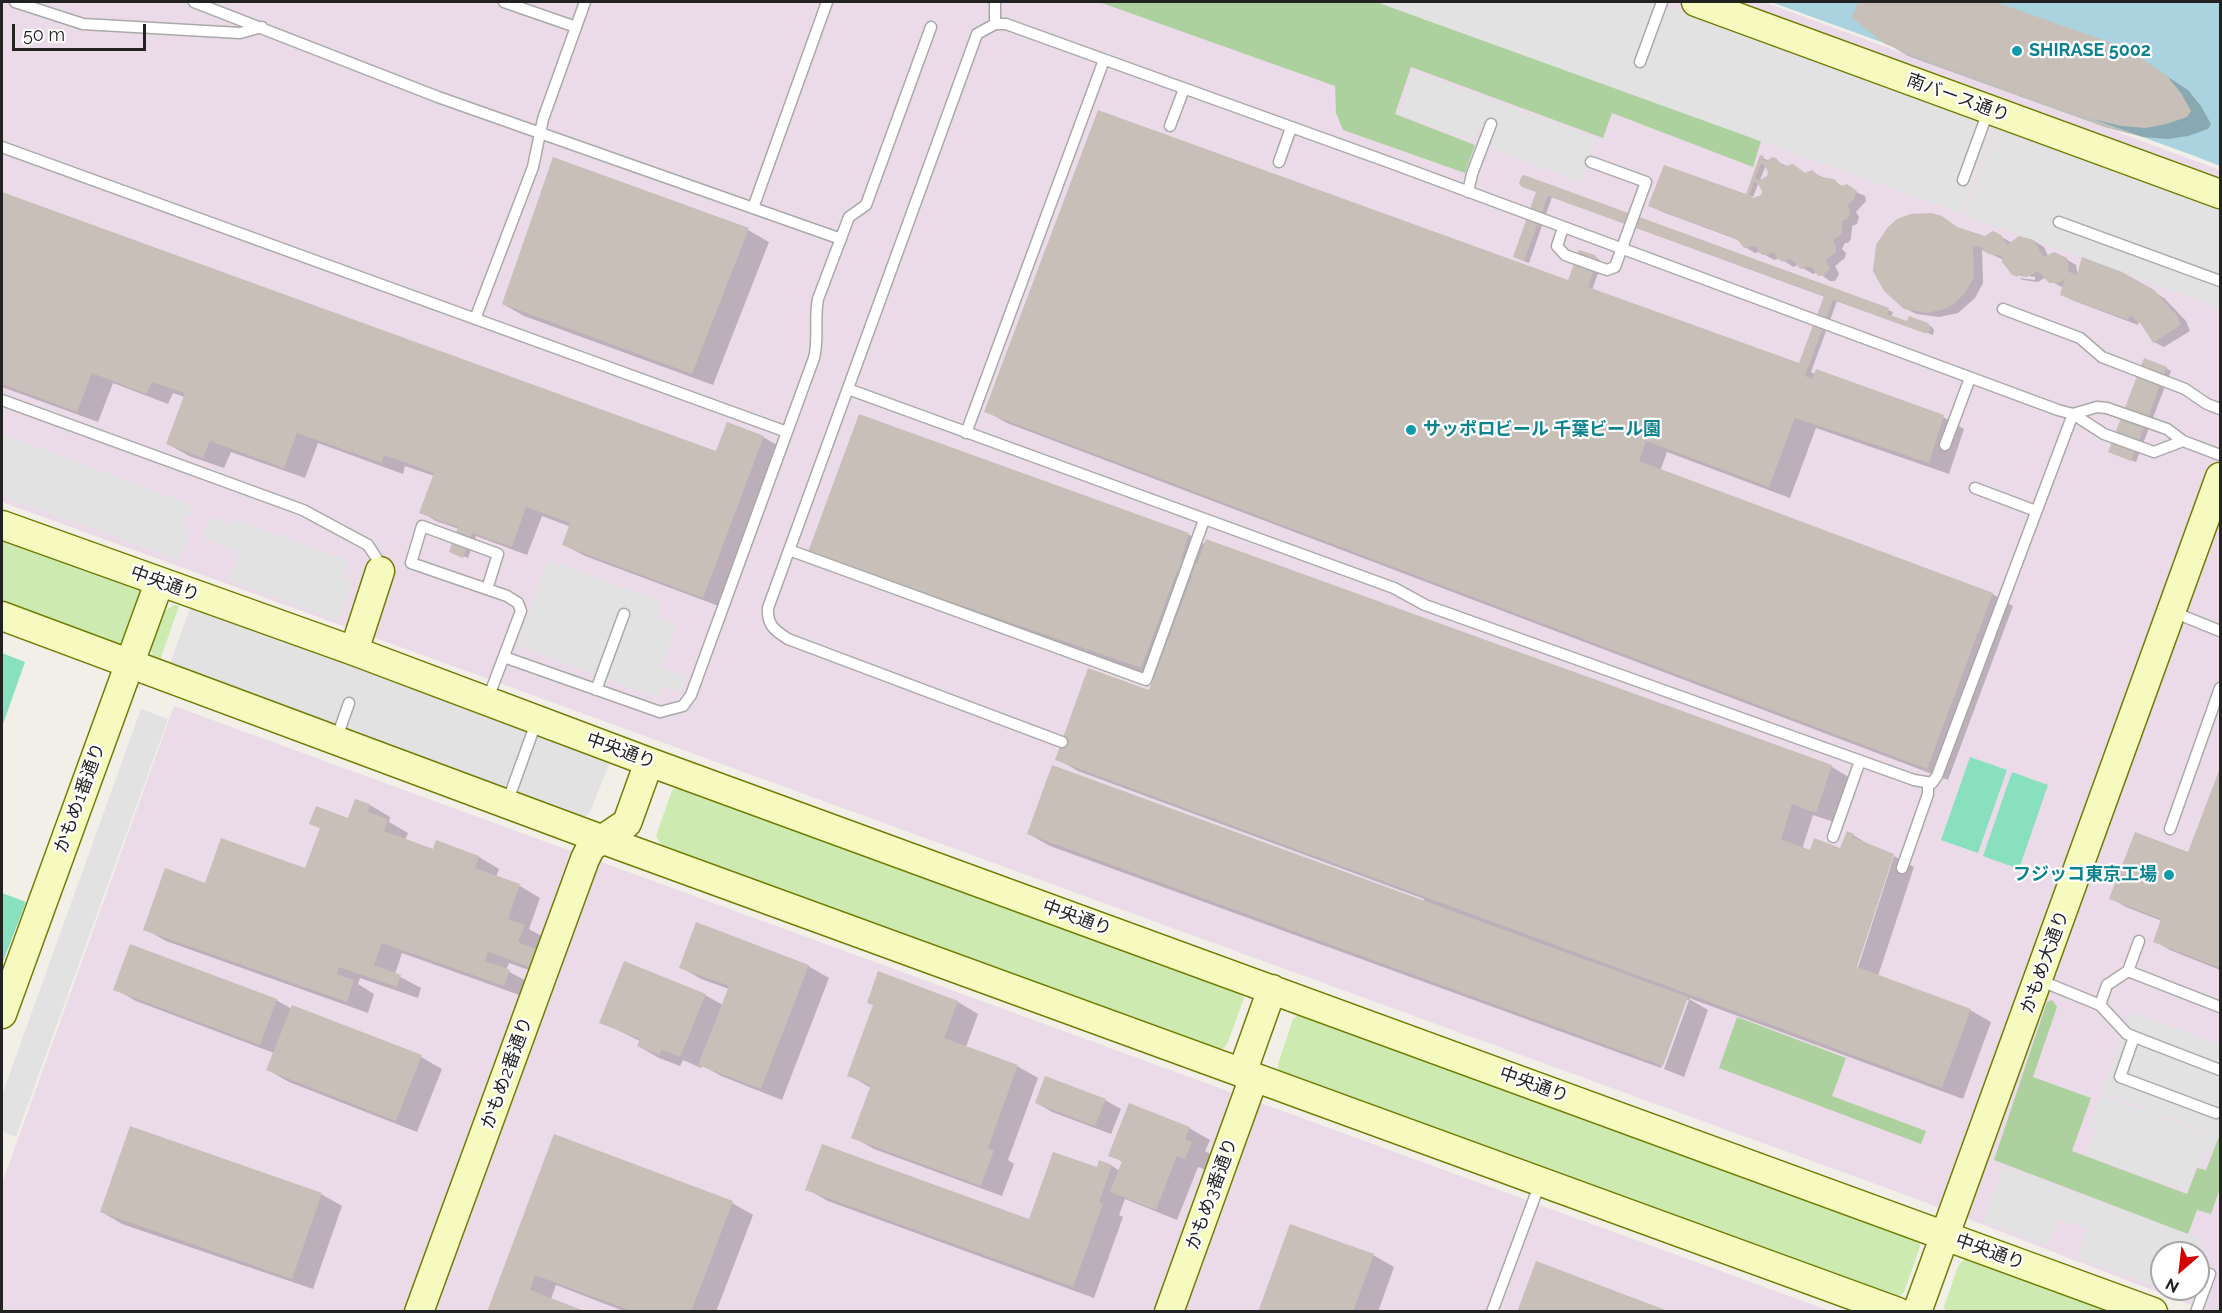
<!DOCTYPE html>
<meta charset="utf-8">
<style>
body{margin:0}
#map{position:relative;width:2222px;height:1313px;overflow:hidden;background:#f2efe9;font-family:Raleway,sans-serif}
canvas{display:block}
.frame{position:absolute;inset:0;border:3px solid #222;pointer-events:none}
.north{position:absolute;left:2150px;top:1241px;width:60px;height:60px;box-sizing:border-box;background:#fff;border:2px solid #a7a7a7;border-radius:50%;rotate:208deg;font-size:16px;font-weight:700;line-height:24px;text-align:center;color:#222}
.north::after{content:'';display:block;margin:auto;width:21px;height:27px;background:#d40000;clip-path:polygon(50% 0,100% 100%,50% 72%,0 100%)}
.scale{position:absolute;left:12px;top:24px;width:134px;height:27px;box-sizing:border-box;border:3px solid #222;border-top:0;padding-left:8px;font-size:18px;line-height:21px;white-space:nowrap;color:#222;-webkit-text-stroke:4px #fff;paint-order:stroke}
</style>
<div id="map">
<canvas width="2222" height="1313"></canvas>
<div class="frame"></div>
<div class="north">N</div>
<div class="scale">50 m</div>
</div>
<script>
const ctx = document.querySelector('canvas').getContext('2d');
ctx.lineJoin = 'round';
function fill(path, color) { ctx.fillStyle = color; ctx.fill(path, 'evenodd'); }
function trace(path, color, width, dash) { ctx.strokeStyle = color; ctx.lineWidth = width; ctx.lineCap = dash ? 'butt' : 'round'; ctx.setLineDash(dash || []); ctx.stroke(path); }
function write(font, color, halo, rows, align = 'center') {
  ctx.font = font + ' Raleway,"Noto Sans JP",sans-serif'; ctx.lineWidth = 4.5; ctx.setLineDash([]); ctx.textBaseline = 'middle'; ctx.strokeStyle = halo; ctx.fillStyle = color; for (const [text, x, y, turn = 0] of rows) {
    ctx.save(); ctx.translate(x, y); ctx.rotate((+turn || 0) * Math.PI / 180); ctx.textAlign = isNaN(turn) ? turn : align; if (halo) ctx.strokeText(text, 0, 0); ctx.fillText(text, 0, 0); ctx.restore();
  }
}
const industrial = new Path2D(`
 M2,2H1764L2220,170V1311H2206L1914,1198L2,502ZM2162,1253H2198V1289H2162Z
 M174,706L1830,1311H2V1183Z`);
const grass = new Path2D(`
 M2,535L133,583L143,591L123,646H117L2,605Z
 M174,605L179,606L160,660L154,658L150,648L163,612Z
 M679,787L1241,991L1244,998L1228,1042L1224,1048L1217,1050L667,848L661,845L656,836L671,793L673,789Z
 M1300,1013L1919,1240L1920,1247L1904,1292L1899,1296L1892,1295L1279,1072L1278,1064L1293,1019Z
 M1965,1258L2119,1311L1946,1312L1944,1307L1958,1266Z`);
const forest = new Path2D(`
 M1099,2H1380L1761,141L1753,167L1612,113L1603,138L1411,67L1395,114L1475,145L1465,173L1343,130L1336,113L1335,86Z
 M2052,1000L2057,1007L2033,1077L2091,1098L2072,1151L2187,1194L2197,1168L2206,1170L2220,1134V1188L2211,1214L2197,1210L2188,1234L1994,1160L2047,1002Z
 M1737,1017L1846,1058L1832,1096L1926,1131L1921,1144L1719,1068Z`);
const pitch = new Path2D(`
 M2,653L25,662L2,727Z
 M1970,757L2007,770L1978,853L1941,840Z
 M2012,772L2048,785L2019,869L1983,856Z
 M2,893L26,902L2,964Z`);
const parking = new Path2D(`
 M1376,2H1654L1995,126L1962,214Z
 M1413,71L1596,138L1580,182L1491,149L1495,137L1478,130L1474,142L1398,114Z
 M1997,126L2220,207V308L1964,215Z
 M2,434L189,504L191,514L184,516L181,526L189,533L179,560L2,496Z
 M210,517L232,525L234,519L349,561L345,572L347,580L352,582L338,621L228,580L239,552L202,538Z
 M548,560L662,602L657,617L677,624L661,667L687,676L681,692L663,686L659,698L517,646Z
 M191,606L605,758L609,765L589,814L585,816H577L169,666Z
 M141,709L168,719L16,1137L2,1131V1095Z
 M2132,1012L2220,1045V1131L2219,1136L2102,1093Z
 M2101,1095L2218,1137L2211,1156L2204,1153L2199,1167L2195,1166L2186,1191L2086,1155L2095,1130L2089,1127Z
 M2003,1166L2201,1239L2196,1253H2162V1289L2077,1258L2087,1229L2058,1219L2048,1246L1983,1222Z`);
const water = new Path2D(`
 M1771,2H2220V166L2192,155Z`);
const shadow = new Path2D(`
 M1860,2H1990L2111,45L2145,62L2188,90L2201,106L2211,124L2208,129L2188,136L2168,139L2143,137L2107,128L1908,56L1886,43L1854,17Z
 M1099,112L1575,284L1569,279L1580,252L1594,256L1602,262L1592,290L1800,366L1825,297L1552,197L1529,263L1519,259L1515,257L1538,192L1524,186L1521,181L1525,177L1888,310L1893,312L1891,317L1908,323L1910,318L1932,327L1934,330L1933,335L1837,301L1811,372L1816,375L1817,371L1943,417L1964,429L1949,474L1816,428L1790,498L1667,452L1660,471L1992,594L2013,606L1948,780L1007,423L986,411Z
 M1761,157L1769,161L1772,159L1789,167L1793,166L1806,174L1811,172L1865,196L1866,201L1856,212L1859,217L1857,224L1852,226L1851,239L1848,243H1845L1842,249L1846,253L1845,258L1835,266L1839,274L1835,281H1830L1817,272L1813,274L1798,265L1793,267L1780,258L1774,260L1760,252L1755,253L1745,247L1741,241L1660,211L1650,206L1753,199L1762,196L1764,191L1759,182L1753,197L1747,194ZM1766,165L1770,172L1768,178L1760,180Z
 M2,194L717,453L763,437L784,449L724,608L585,556L564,545L571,527L542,516L527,555L476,536L468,558L453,552L459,529L436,521L421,512L434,476L405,466L403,474L318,443L305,478L231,452L224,468L189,456L168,444L185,397L173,393L168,404L113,383L98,422L2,387Z
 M1942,217L1961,230L1985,237L2000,236L2012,243L2034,241L2044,247L2048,256L2066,259L2076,265L2078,276L2121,273L2164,298L2186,321L2190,331L2164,347L2154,342L2139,321L2138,325L2072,300L2062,294L2064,288L2050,281L2046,277L2038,282L2023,280L2019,278L2035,280V277L2017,274V277L2013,274L2004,260L1982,250L1983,283L1975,298L1958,313L1939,317L1916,314L1905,308Z
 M748,230L769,242L713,385L524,316L503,304Z
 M2166,368L2171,371L2136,462L2114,454Z
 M1188,534L1206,545L1207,541L1832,767L1852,779L1837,823L1813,815L1802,849L1811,852L1841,850L1853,835L1873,847L1894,855H1891L1853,973L1856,974L1894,856L1914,867L1878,976L1970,1010L1991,1022L1963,1099L1689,998V999L1708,1010L1684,1077L1664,1069L1689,1000H1686L1661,1068L1050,846L1029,834L1423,902L1424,899L1078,771L1057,759L1150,692L1156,677L831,564Z
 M2220,772V970L2170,950L2155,941L2162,921L2126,907L2111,898L2189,854Z
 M356,800L370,805L390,817L389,822L408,833L405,840L434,851L437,842L479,857L499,869L496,877L520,886L540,898L529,929L545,938L551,978L509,963L506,970L530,983L525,997L402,953L395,974L421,988L418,998L360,978L358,984L374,994L368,1013L166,941L145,929L206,885L306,870L321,829L311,823L349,820Z
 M808,966L829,978L782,1100L721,1076L702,1065L701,1068L683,1060L680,1066L659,1058L638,1046L640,1041L601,1022L705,995L723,1005L729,989L701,979L681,967Z
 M115,989L276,1000L292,1009L421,1057L442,1069L417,1132L289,1082L268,1070L274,1053L136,1001Z
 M958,1002L978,1014L966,1047L1017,1066L1038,1078L1008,1160L1014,1164L1002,1196L874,1149L853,1137L871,1088L849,1075Z
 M1105,1100L1121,1109L1111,1134L1052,1112L1037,1103Z
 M1189,1128L1210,1140L1205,1151L1212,1155L1206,1170L1198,1167L1177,1220L1125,1199L1119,1215L1123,1217L1094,1298L828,1201L807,1189L1030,1221L1098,1169L1112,1166L1120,1171L1123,1162L1110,1155Z
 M555,1136L732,1203L753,1215L716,1312H626L556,1285L551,1299L489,1312Z
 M321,1194L342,1206L313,1289L122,1224L102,1212Z
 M1373,1255L1394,1267L1378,1312H1260Z`);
const building = new Path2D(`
 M1858,2H1995L2112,43L2146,61L2167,76L2181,93L2191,111L2187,117L2166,124L2146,128L2121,126L2084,117L1885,44L1852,18Z
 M1098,110L1568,280L1579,250L1595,255L1598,259L1588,287L1799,363L1824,296L1548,196L1524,261L1513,257L1536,192L1522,187L1519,184L1521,177L1524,175L1889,308L1887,314L1907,321L1909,316L1928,323L1930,326V330L1928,333H1924L1833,300L1805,376L1812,379L1816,369L1944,415L1929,463L1795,418L1769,487L1646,441L1639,461L1993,593L1927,769L984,412Z
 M1760,155L1764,156L1762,160L1767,161L1772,157L1776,158L1782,165L1786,166L1793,164L1805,173L1812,170L1820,177L1834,179L1841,186L1847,184L1857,191L1854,199L1847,206L1850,210L1849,216L1847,219L1842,221V234L1837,238H1835L1833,242L1836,246V252L1826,260L1830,268L1824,276H1818L1813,268L1808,266L1802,269L1799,268L1794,261L1789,259L1785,262L1781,261L1776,257L1775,254L1771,252L1768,255H1763L1759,253L1757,247L1752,246L1744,248L1737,239L1648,206L1664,165L1746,194ZM1761,164L1765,166L1768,172L1767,176L1760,180L1755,179ZM1754,182L1758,184L1762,191L1761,195L1753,198L1749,195Z
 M553,157L749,228L692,374L502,304Z
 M2,192L716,451L727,422L764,436L703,598L562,545L570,523L526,507L512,547L472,533L463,558L449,552L458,527L419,513L434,473L384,455L382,463L297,433L284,468L210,441L203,458L166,444L185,393L152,382L146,394L92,373L77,412L2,384Z
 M1931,213L1942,216L1957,227L1985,236L1993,231L2001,235L2007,245L2019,236L2034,240L2043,257L2054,252L2067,258L2069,272L2077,275L2082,257L2122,272L2154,290L2176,314L2181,325L2153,343L2142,325L2130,315L2128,320L2060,295L2064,280L2058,283H2049L2038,271L2027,277L2012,275L2002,262V256L1988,254L1981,247L1973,246L1974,277L1965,293L1955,303L1948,308L1927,313L1904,309L1884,291L1873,271L1876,245L1887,228L1897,219L1911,214Z
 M2144,358L2167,367L2131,461L2108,452Z
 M859,414L1189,533L1181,559L1197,564L1206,539L1832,765L1816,813L1792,804L1781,839L1810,850L1814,838L1840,848L1847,831L1854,834L1852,837L1894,854L1857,967L1971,1009L1942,1088L1055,760L1088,668L1149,690L1192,576L1177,571L1141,668L808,552Z
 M1052,765L1688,997L1663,1066L1027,834Z
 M2220,768V968L2153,942L2161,919L2109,899L2135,832L2188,852Z
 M355,799L370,804L368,812L388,819L384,831L433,849L436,840L479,856L475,868L520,884L508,919L525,925L518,942L536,949L530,967L488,952L485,961L510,970L504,986L382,943L374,965L401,975L397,987L339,967L337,974L354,980L347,1002L143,930L165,868L205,883L221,838L305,868L320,828L309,824L316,806L348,818Z
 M696,922L809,965L761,1089L698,1065L729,986L679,968Z
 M130,944L277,999L260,1045L113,990Z
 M624,961L706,994L680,1057L662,1050L659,1055L637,1046L640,1039L599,1023Z
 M878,971L958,1001L944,1038L1018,1065L988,1148L994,1150L981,1186L851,1138L871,1085L847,1076L873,1005L867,1003Z
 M292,1005L422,1055L396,1121L266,1070Z
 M1045,1076L1106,1099L1095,1126L1035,1103Z
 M1129,1103L1190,1127L1185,1139L1192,1142L1185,1159L1177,1156L1156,1210L1110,1192L1122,1161L1108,1156Z
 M130,1126L322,1193L292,1279L100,1212Z
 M554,1134L733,1201L691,1312H634L535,1275L530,1290L587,1312H487Z
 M822,1144L1029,1219L1053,1152L1097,1167L1099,1160L1112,1165L1099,1202L1103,1204L1073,1287L805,1190Z
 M1290,1224L1374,1254L1353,1312H1258Z
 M1536,1261L1668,1311V1312H1517Z`);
const lane = new Path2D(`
 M15,2L83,24L240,33L262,27
 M194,2L438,97L841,239
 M504,2L576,27
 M995,24V2
 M1640,62L1662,2
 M1170,126L1184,89
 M2,147L787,432
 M1279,162L1291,128
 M1963,180L1989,109
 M1468,192L1472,174L1491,124
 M753,208L827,2
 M2059,222L2220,281
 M1563,228L1557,246L1565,255L1607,270L1615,267L1646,182L1591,162
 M2003,309L2080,338L2102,357L2185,389L2207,404L2220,409
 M475,319L533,167L543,119L585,2
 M848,389L1394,588L1425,605L1914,780L1932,783L1937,776L2073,414L2104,434L2154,452L2183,441
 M2,400L303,510L368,545L377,559L380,571
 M966,433L1104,60
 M1945,445L1970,378
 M1975,488L2036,511
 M789,550L1146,680L1204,520
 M487,589L498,554L422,526L411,563L507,596L518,603L521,611L487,701
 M2173,612L2220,631
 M504,657L660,712L683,706L691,695L814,358C819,339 814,319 818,299L849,217L866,205L931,27
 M596,690L624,614
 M336,740L349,703
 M1062,742L788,639C774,630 767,625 768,608L977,34L995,24H1006L1391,163L2058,410L2073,414L2097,407L2107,408L2167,429L2183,441L2220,455
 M507,803L537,720
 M2170,829L2220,688
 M1833,837L1860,761
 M1902,868L1928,794V783
 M2128,971L2220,1007
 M2039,980L2100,1005L2107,985L2128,971L2139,941
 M2100,1005L2127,1034L2220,1070
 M2134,1037L2120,1077L2216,1113
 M1492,1312L1540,1183
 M2196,1312L2210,1274`);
const secondary = new Path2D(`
 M1696,2L2220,194
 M2,525L354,651L649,762L2153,1312
 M2,616L601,839L1898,1312
 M354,651L380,571
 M2,1014L159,583
 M1242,1073L1272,989
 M419,1312L585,859L591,847L627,823L649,762
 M1169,1312L1254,1077
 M1917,1312L2220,477`);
const markers = [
 [2017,51,6,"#0f9aa8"],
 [1411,430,6,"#0f9aa8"],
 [2169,875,6,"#0f9aa8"]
];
const cultureNames = [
 ["SHIRASE 5002",2029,51],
 ["サッポロビール 千葉ビール園",1423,430],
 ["フジッコ東京工場",2157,875,"right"]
];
const streetNames = [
 ["南バース通り",1958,98,20],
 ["中央通り",165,584,20],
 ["中央通り",621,751,20],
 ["かもめ1番通り",80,798,-70],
 ["中央通り",1077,918,20],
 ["かもめ大通り",2045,962,-70],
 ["かもめ2番通り",507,1073,-70],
 ["中央通り",1534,1085,20],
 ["かもめ3番通り",1212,1194,-70],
 ["中央通り",1990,1252,20]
];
fill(industrial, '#ebdbe8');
fill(grass, '#cdebb0');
fill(forest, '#add19e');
fill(pitch, '#88e0be');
fill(parking, '#e2e2e2');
fill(water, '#aad3df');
fill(shadow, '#0003');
fill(building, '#c7bfb8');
trace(lane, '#a9a9a9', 13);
trace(secondary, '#707d05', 31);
trace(lane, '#fff', 10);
trace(secondary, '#f7fabf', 28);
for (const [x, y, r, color] of markers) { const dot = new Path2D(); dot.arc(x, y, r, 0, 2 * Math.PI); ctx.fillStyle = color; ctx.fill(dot); trace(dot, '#fff', 2); }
write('bold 18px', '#0d838f', '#fff', cultureNames, 'left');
write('18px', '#222', '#fff', streetNames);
</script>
